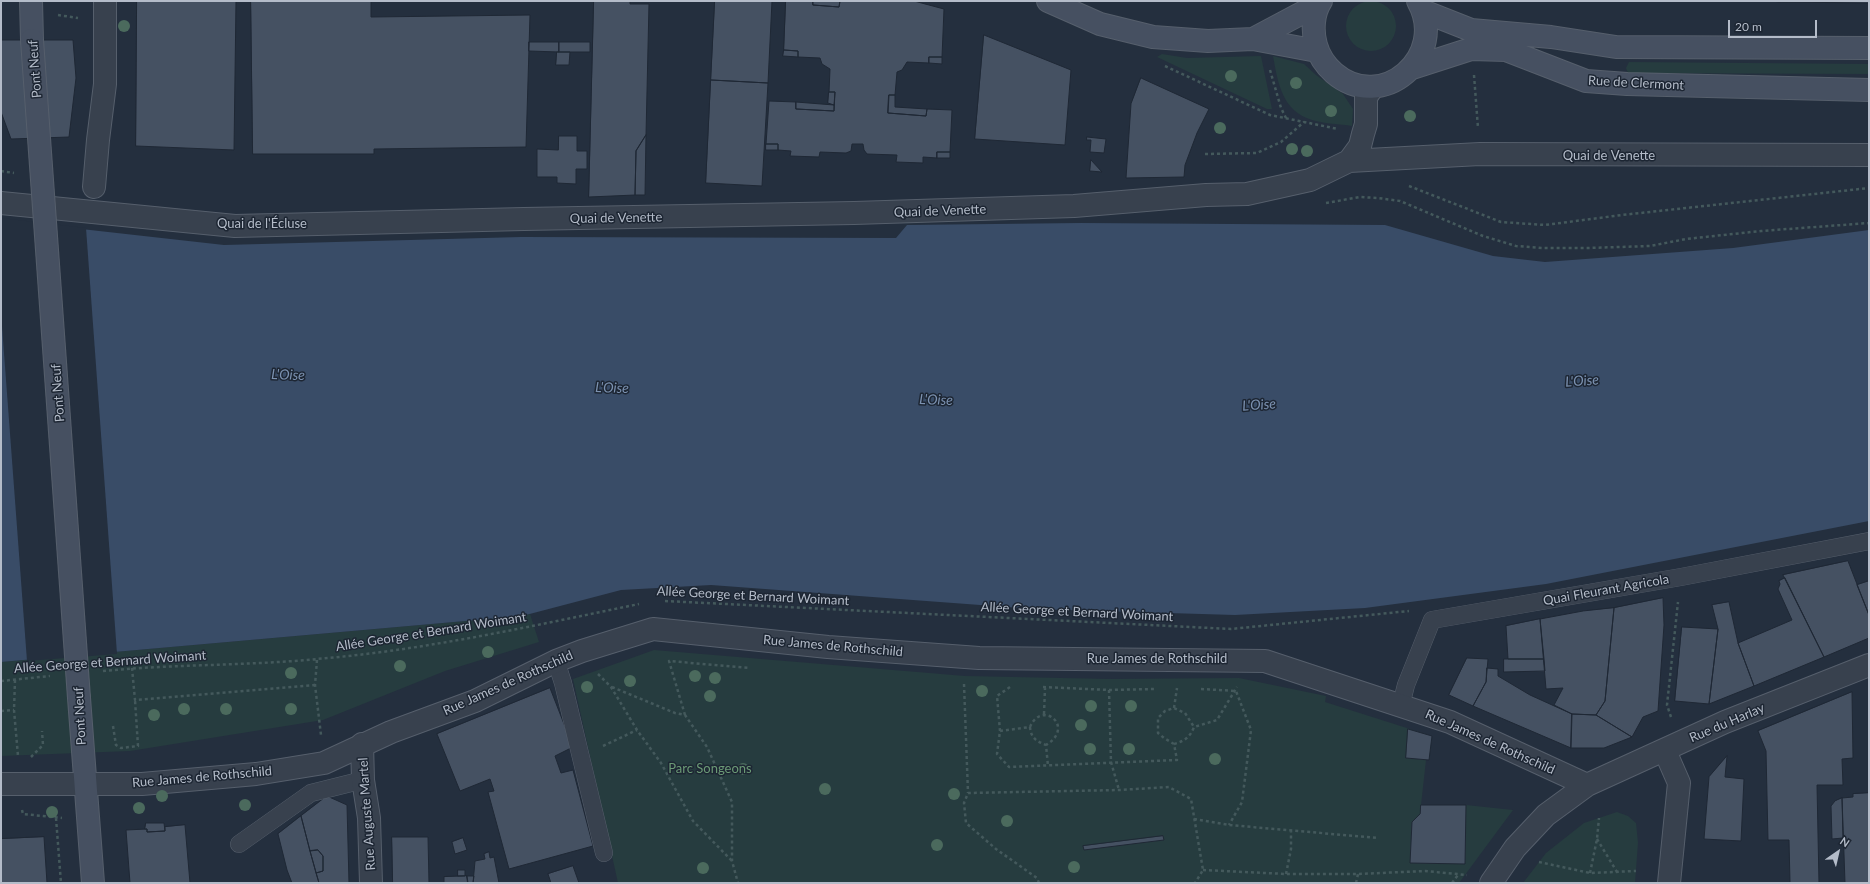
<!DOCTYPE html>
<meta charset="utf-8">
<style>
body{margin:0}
#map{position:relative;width:1870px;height:884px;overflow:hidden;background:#242f3e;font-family:Lato,sans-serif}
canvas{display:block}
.frame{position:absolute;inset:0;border:2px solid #b4bcc9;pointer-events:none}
.north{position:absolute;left:1818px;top:832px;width:40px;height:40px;-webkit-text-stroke:3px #1d2633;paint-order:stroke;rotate:34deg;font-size:11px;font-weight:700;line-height:16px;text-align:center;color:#b4bcc9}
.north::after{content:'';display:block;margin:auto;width:14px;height:18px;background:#b4bcc9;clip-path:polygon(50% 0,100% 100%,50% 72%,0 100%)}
.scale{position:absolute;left:1728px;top:20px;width:89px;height:18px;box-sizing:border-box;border:2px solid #b4bcc9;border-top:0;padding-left:5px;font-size:12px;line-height:14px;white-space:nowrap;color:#b4bcc9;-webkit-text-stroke:3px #1d2633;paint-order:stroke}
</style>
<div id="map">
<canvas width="1870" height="884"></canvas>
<div class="frame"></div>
<div class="north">N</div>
<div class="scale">20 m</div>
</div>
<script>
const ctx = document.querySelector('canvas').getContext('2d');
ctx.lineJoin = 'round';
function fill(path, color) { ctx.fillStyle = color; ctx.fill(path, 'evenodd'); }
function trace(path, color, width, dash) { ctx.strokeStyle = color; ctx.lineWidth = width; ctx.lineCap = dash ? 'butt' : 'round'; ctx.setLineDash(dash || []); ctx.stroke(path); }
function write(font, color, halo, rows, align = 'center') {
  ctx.font = font + ' Lato,sans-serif'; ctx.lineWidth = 3; ctx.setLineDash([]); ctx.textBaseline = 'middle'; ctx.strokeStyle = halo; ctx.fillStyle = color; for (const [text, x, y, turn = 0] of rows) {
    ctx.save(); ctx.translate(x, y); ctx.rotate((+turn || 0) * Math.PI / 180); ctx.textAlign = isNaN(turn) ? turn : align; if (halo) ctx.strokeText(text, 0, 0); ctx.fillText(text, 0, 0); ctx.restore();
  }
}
const green = new Path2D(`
 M1346 26a25 25 0 1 1 50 0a25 25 0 1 1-50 0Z
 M1162,54L1187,58L1261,56L1272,109H1267L1157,57Z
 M1273,56L1304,64L1316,75L1343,94L1353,109L1352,126C1340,124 1325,124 1312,120C1282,111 1278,83 1273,56Z
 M1629,62L1869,64V74L1628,73L1626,68Z
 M530,614L539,642L445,671L323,720L130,751L1,756V662L522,616Z
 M654,650L965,676L1110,679L1239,678L1326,696L1325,702L1432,736L1429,760H1426L1421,805H1466L1513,810L1459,883H618L573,679Z
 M1617,812L1628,816L1636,823L1638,843L1635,883H1523L1546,853L1584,823Z`);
const water = new Path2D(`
 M1,220L224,245L521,237L896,238L907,225L1081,223L1385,225L1493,256L1545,262L1733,248L1869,230V521L1546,584L1365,608L1235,615L1034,609L711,585L621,590L522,616L1,662Z`);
const pier = new Path2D(`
 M1,218L86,228L117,654L27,661L1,313Z`);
const building = new Path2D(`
 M137,1H236L234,150L136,146Z
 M251,1H371V17L530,15L526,147L374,149V154H253Z
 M594,1H630V4H649L646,135L636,151L635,195L589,197Z
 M715,1H772L768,83L711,80Z
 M786,1H813V5L839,7L840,1H914L944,9L942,57H929V63L907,62L902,70L897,72L895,95H889L888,113L926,116L927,109L952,110L950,152H937V158L923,157V163L896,162L897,155L867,154L864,150L863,144H852L851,151L846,153L820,152L819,157L790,156L791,151L778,150V144H766L769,101L796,102V109L834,111L835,92H829L830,69L822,64L820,58L798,57V51L784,50Z
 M813,1H840L839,7L813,5Z
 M1774,1H1869V3L1779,2Z
 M984,35L1071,70L1065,145L975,139Z
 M1,40H73L76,78L69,137L11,139L1,112Z
 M529,42H559V52L529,51Z
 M559,42H590V52H559Z
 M784,50L798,51V57L783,56Z
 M557,52H570L569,65H556Z
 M929,57H942V64L929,63Z
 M1141,78L1209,109L1197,133L1185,165L1184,177L1126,178L1131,104Z
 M711,80L768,83L762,186L706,183Z
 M829,92H835L834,105L828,103Z
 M889,95H895V107L927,109L926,116L888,113Z
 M796,102L834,105V111L796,109Z
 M646,135L645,195H635L636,151Z
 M559,136H577V151H587V169H576V184L557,183V177H537V149L558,150Z
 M1087,137L1106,139L1104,153L1090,152L1091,140H1087Z
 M766,144H778V150H766Z
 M937,152H950V158H937Z
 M1091,160L1102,172L1090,171Z
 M1848,561L1869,615V638L1824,657L1783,575Z
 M1785,578L1824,657L1754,686L1738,643L1792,620L1778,589L1780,584L1779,581Z
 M1869,581V615L1857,585Z
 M1663,598L1664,625L1658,711L1643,717L1632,737L1596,715L1605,701L1614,608Z
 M1729,602L1738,643L1754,686L1709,704L1718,629L1712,605Z
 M1614,608L1605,701L1596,715L1572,714L1554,705L1563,688L1546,689L1540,619L1583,611Z
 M1540,619L1544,659H1508L1506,626Z
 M1682,627L1718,629L1709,704L1675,701Z
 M1467,658L1488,659L1486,682L1473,706L1449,695Z
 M1504,659H1544L1545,671L1504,672Z
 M1487,668L1498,669V676L1530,695L1572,714L1571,748L1473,706L1486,682Z
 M550,688L573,747L555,756L561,773L573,770L593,846L509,869L488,792L494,791L490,779L460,791L437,734Z
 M1852,692L1853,758L1842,759L1843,785H1817L1819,883H1790L1789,840H1768L1766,751L1758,731Z
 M1572,714L1596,715L1632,737L1604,748H1571Z
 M1408,729L1432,736L1429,760L1406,758Z
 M1727,756L1725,777L1744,779L1741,841L1704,839L1709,777Z
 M1869,793V883H1845L1842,798L1853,797V794Z
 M327,796L347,805L349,883H319L316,873L323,871V856L318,850L310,851L301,816Z
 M1842,798L1843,838L1832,839L1831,806L1835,801Z
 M1421,805H1466L1465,864L1410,863L1412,822L1420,814Z
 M301,816L310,851L319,883H292L287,870L278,834Z
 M146,823H164L165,831L147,832V829H145Z
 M185,825L190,883H130L126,830L147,829V832L165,831V827Z
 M1163,836L1164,840L1084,850L1083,846Z
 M44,837L47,883H1V839Z
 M392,837H428L429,883H393Z
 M463,838L467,850L455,854L452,842Z
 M318,850L323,856V871L316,873L310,851Z
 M489,852L490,858L494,857L499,883H473L475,861L485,859L484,854Z
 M573,866L579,883H551L548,874Z
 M458,870H465V876H458Z
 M467,876H474L473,883H468Z
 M467,876L468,883H444V877Z`);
const path = new Path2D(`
 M58,15L78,18
 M1165,66L1270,115L1338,129
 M1270,70L1281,108L1286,118
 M1474,75L1478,128
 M1205,154L1257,153L1281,142L1304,122
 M1,171L14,173
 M1409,186L1501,222L1545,225L1622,215L1869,188
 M1326,203L1360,197L1378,198L1400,201L1483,236L1516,246L1542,248H1588L1650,246L1686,239L1761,231L1869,223
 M665,601L1231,629L1409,611
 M317,660L315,685L321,735
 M132,668L135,700L315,685
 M103,671C174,664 246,666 317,659C426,650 532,626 639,604
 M598,674L611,687L637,730L661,763L693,821L732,861
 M15,680L14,710L18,756
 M1,681L50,676
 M964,684L968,793
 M612,687L675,713L685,715L707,747L732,802V861L738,883
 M1010,687L997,696L1000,731L997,754L1009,767L1177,760L1174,744C1185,741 1190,737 1194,727L1217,720L1237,687
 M1043,687L1109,690L1156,689
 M1201,689L1236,691L1251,730L1242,802L1229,825
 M1109,690L1111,762L1119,790
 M1174,708L1177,688
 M1,711L14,710
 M1044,714L1045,688
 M685,715L669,661L749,668
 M1671,717L1667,705L1678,602
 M113,726L116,745L121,748L138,746L135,700
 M1030,727C1042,699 1076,727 1046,745
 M1000,731L1030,727C1031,738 1036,741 1046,745L1048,766
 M1174,744L1164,738L1158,733V718L1165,711L1174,708L1185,713L1194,727
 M603,746L637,730
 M31,757L43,745L42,731
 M22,810L23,814L62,818
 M56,818L61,883
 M1194,819L1229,825L1378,838
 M1597,839L1617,872
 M1539,862L1590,873L1636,871
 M1203,870L1286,874H1358L1425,871L1467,875
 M1590,873L1597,839L1599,818
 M1286,874L1291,849V830
 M1039,883L1037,878L996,849L966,823L964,803L968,793L1119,790L1169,787L1191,799L1203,870L1195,883
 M1356,883L1358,874
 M1452,883L1458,875`);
const service = new Path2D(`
 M556,661L563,683L604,853
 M1401,705L1406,685L1432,620L1681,577L1869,541
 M239,844L311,793L363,780`);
const pedestrian = new Path2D(`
 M94,187L98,140L105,84V1`);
const minor = new Path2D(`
 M1349,161L1480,154L1869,155
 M1,203L235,226L524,219L854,213L1074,206L1206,195L1247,194L1310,180L1349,161L1360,146L1363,134L1366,124V97L1373,87
 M362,744L363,780L369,818L371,883`);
const tertiary = new Path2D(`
 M1665,751L1679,783L1669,883
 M1,784H142L256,774L324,763L391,732L475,701L556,661L582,651L653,629L828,647L979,658L1265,661L1450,722L1587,785
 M1491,883L1515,848L1546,815L1587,785L1725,722L1869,665`);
const secondary = new Path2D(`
 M31,1L32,40
 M1048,1L1100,24L1153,37L1208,41L1253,39L1317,51
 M1321,1C1313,13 1312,31 1316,45C1319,56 1325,65 1334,73C1382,114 1449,56 1418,1
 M1423,11L1471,30L1551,37L1616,47L1869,48
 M1253,39L1319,4
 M1412,68L1471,49L1506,50L1586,81L1627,84L1869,90
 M79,698L93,883`);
const secondaryBridge = new Path2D(`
 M32,40L79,698`);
const trees = [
 [124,26],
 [1231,76],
 [1296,83],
 [1331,111],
 [1410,116],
 [1220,128],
 [1292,149],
 [1307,151],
 [488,652],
 [400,666],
 [291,673],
 [695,676],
 [715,678],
 [630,681],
 [587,687],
 [982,691],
 [710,696],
 [1091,706],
 [1131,706],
 [184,709],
 [226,709],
 [291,709],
 [154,715],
 [1081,725],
 [1090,749],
 [1129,749],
 [1215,759],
 [743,769],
 [825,789],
 [954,794],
 [162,796],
 [245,805],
 [139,808],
 [52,812],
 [1007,821],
 [937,845],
 [1074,867],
 [703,868]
];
const streetNames = [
 ["Pont Neuf",35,69,-94],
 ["Rue de Clermont",1636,83,3],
 ["Quai de Venette",1609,156],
 ["Quai de Venette",940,211,-2],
 ["Quai de Venette",616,218,-1],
 ["Quai de l'Écluse",262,224],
 ["Pont Neuf",58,393,-94],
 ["Quai Fleurant Agricola",1606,590,-10],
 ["Allée George et Bernard Woimant",753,596,3],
 ["Allée George et Bernard Woimant",1077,612,3],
 ["Allée George et Bernard Woimant",431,632,-9],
 ["Rue James de Rothschild",833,646,5],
 ["Rue James de Rothschild",1157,659],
 ["Allée George et Bernard Woimant",110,662,-4],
 ["Rue James de Rothschild",508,683,-24],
 ["Pont Neuf",80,716,-93],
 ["Rue du Harlay",1727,723,-23],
 ["Rue James de Rothschild",1490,742,24],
 ["Rue James de Rothschild",202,777,-5],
 ["Rue Auguste Martel",367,814,-94]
];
const parkNames = [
 ["Parc Songeons",710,769]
];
const waterNames = [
 ["L'Oise",288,375,2],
 ["L'Oise",1582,381,-4],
 ["L'Oise",612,388,2],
 ["L'Oise",936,400,2],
 ["L'Oise",1259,405,-4]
];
fill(green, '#263c3f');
fill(water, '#394c67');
fill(pier, '#242f3e');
fill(building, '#455162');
trace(building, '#1f2835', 1);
trace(service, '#565f6c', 18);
trace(pedestrian, '#565f6c', 24);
trace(minor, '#565f6c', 24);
trace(tertiary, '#565f6c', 24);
trace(secondary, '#565f6c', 24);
trace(path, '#44595c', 2.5, [3, 3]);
trace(service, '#38414e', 17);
trace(pedestrian, '#38414e', 22);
trace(minor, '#38414e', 22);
trace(tertiary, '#38414e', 22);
trace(secondary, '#465061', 22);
trace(secondaryBridge, '#565f6c', 24, []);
trace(secondaryBridge, '#465061', 22);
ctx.fillStyle = '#4b6a5d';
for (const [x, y] of trees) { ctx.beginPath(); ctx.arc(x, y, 6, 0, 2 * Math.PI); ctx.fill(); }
write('13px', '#b4bcc9', '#1d2633', streetNames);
write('13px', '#6b9a76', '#1d2633', parkNames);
write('italic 14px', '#7c92b1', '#1d2633', waterNames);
</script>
